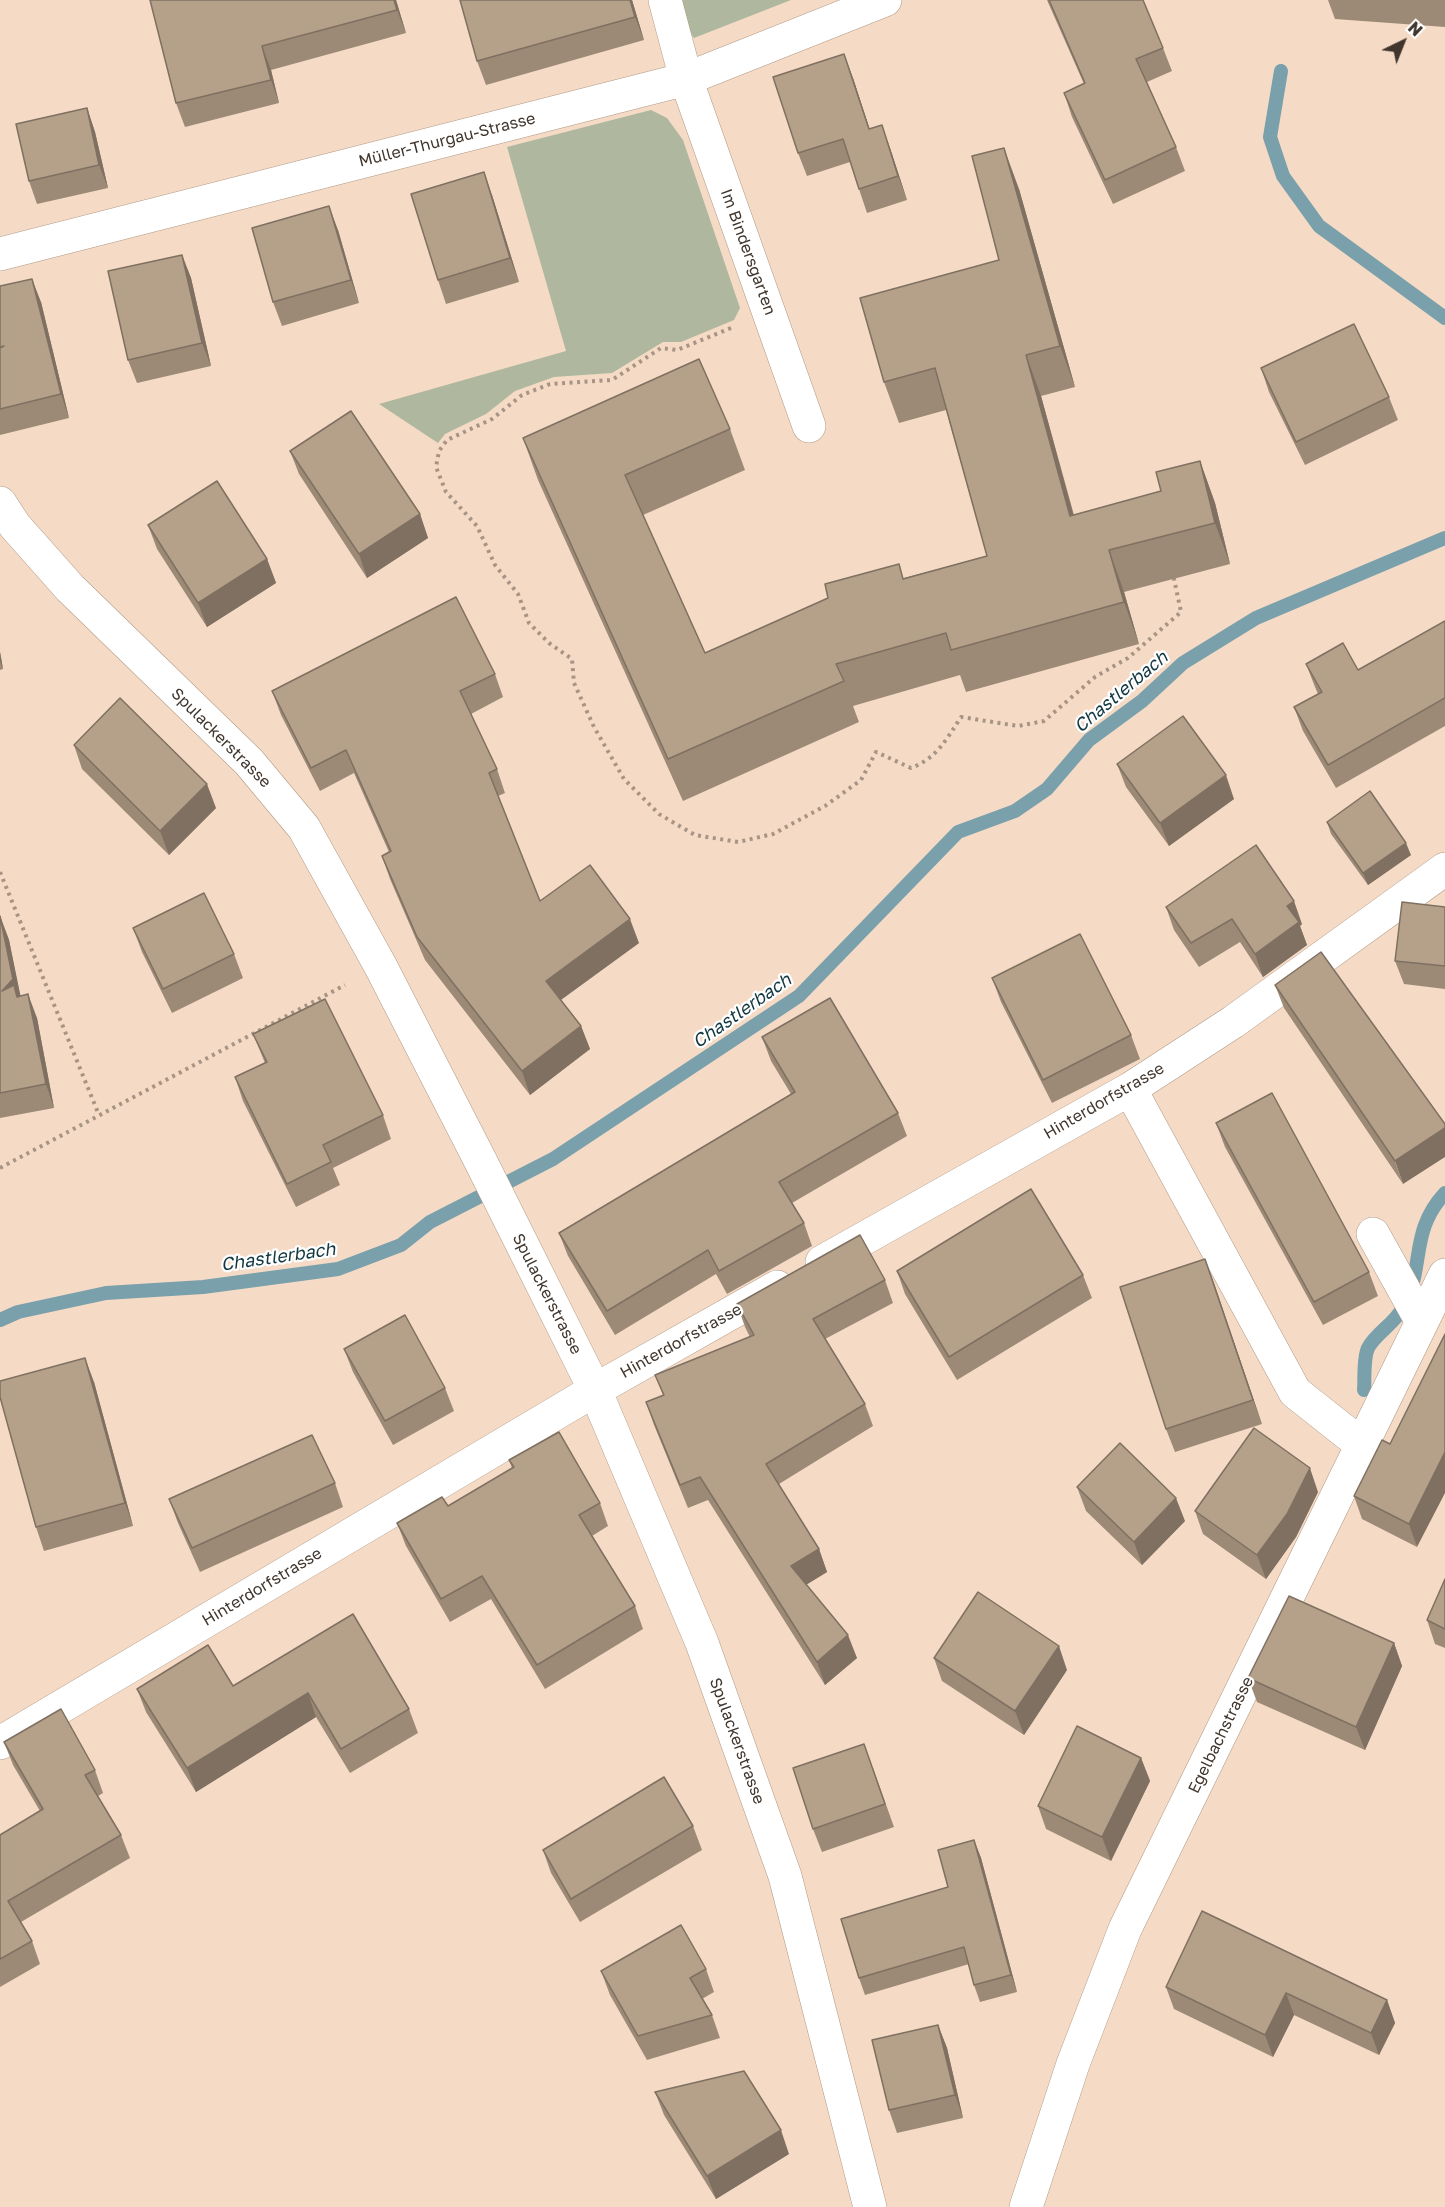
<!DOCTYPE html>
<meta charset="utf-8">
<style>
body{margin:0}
#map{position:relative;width:1445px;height:2207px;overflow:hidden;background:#f5dbc6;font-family:"Golos Text",sans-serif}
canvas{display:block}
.north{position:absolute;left:1373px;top:12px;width:60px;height:60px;-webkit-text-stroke:4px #fff;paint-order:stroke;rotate:43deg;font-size:16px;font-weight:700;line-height:24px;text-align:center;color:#40362e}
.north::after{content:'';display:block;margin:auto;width:21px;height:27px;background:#40362e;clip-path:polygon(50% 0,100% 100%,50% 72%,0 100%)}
</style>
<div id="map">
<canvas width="1445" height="2207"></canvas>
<div class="north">N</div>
</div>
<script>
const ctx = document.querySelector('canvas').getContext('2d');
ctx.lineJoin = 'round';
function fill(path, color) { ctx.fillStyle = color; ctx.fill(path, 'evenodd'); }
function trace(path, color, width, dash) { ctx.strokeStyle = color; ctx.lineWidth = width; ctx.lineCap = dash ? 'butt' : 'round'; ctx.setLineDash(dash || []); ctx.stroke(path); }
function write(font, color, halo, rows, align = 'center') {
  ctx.font = font + ' "Golos Text",sans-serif'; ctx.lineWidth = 4.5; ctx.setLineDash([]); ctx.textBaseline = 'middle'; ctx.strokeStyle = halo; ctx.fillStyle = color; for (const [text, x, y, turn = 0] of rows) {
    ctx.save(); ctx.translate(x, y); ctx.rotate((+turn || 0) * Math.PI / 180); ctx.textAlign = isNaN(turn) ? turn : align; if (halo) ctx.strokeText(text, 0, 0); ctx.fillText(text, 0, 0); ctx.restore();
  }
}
const green = new Path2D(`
 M677,0H791L694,38L683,23Z
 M651,110L667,118L683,140L740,308L734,320L681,342H663L612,373L554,377L515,391L486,414L445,434L438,443L379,404L566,351L507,147Z`);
const stream = new Path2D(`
 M1281,71L1270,137L1283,176L1319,226L1445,318
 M0,1320L18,1312L106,1293L203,1287L338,1269L401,1245L430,1222L553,1159L799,996L958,832L1015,811L1047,789L1089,740L1142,701L1183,663L1256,618L1445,538
 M1364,1390C1365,1378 1363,1359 1368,1348C1376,1333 1394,1324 1402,1309C1426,1269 1408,1233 1445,1193`);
const path = new Path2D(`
 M731,328L677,350L661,348L612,380L550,384L522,395L492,419L447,440L439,451L436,467L446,492L477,526L495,565L518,594L529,623L549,643L572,659L574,683L594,727L624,779L659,814L695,835L738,842L773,834L825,806L861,780L876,752L911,768C937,758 946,740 961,717L1018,726L1044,721L1095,677L1128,658L1181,612L1173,574
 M0,872L99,1115
 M0,1168L345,985`);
const minor = new Path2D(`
 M665,0L686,79L809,426
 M0,254L686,79L885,0
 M0,503L15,526L70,588L249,762L304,828L381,967L480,1160L595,1390L702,1643L785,1876L870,2207
 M1130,1089L1295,1392L1362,1445
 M1373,1234L1422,1322
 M822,1262L1130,1089L1233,1022L1445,869
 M0,1743L595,1390L777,1287
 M1026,2207L1073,2064L1125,1929L1445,1275`);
const wall = new Path2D(`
 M150,0H396L406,33L271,70L279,103L185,127L176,103Z
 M632,0L644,40L486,85L477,61Z
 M1047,0H1143L1163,48L1172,71L1147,82L1176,147L1185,171L1113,204L1072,117L1064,93L1084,84Z
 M1328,0H1445V27L1335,19Z
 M853,78L869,128L890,148L907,200L867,213L850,162L807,176L798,153Z
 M87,108L95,132L108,188L37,204L29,181Z
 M1019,189L1075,387L1041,396L1074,515L1161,491L1200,461L1215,503L1230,564L1124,592L1139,644L966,692L960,675L853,706L859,722L683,801L538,480L523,438L730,429L745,470L643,515L705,653L904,578L987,556L946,410L899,423L884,382L999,260Z
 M492,195L519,282L446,304L438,280Z
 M338,230L359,303L282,326L273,302Z
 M182,255L191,278L211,366L137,383L128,360Z
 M0,286L41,302L69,418L0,435Z
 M1261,368L1389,397L1398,420L1305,465L1269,392Z
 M290,451L420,514L428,538L367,578L299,474Z
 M148,525L267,559L276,583L207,627L157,549Z
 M1445,621V726L1336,788L1303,731L1294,707L1318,694L1315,687L1306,664L1358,670Z
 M0,652L3,669L0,670Z
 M495,674L503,697L471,714L497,769L505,793L498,796L540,901L639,943L561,1000L581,1026L590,1049L530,1095L425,960L390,879L382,856L389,852L354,773L320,791L281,715L272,691Z
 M74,745L216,808L169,855L82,769Z
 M1117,764L1234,799L1169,846L1126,787Z
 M1327,822L1411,855L1368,885L1331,834Z
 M1166,907L1302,924L1300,926L1307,945L1263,977L1240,942L1199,967L1174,930Z
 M1445,907V989L1404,984L1395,961Z
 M0,916L9,940L20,996L37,1018L54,1108L0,1118Z
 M133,928L234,954L243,978L172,1013L142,952Z
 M1321,952L1403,1184L1284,1008L1275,985Z
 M992,978L1131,1035L1140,1059L1052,1103L1001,1002Z
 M253,1034L383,1115L391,1139L333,1168L340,1185L296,1207L243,1101L235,1077L265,1063Z
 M762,1037L898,1113L907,1136L792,1203L804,1223L812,1246L727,1294L716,1274L615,1335L568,1256L559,1233L791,1094L771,1061Z
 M1216,1123L1369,1272L1378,1296L1323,1325L1225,1147Z
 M1205,1259L1262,1424L1175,1452L1166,1429Z
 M897,1271L1083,1275L1092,1298L957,1380L905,1294Z
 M885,1280L893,1303L825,1339L865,1404L873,1426L779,1484L819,1549L827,1572L806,1585L857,1658L825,1685L708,1500L688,1508L654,1425L646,1402L663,1395L655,1375L750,1337L745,1327L737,1304Z
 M344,1349L445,1388L454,1411L393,1445L353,1372Z
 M94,1382L133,1526L44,1551L36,1527Z
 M1390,1444L1417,1547L1362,1519L1354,1496Z
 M509,1460L600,1503L608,1526L592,1536L635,1606L643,1629L545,1689L491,1599L450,1622L406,1546L397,1523L448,1506L512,1468Z
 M335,1483L343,1507L200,1572L178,1523L169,1499Z
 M1077,1487L1185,1521L1142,1565L1086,1511Z
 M1318,1492L1296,1537L1266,1579L1203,1534L1195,1511Z
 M1445,1579V1648L1435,1644L1427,1620Z
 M353,1614L409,1709L418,1733L350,1773L316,1717L196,1792L146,1712L137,1689L233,1686Z
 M1394,1643L1402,1666L1365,1750L1257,1702L1248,1678Z
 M934,1658L1067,1670L1024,1735L942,1681Z
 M4,1742L95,1770L103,1793L98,1796L121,1835L130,1858L21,1922L32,1941L40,1964L0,1987V1835L40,1811L13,1765Z
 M1141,1758L1150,1781L1111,1861L1046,1829L1038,1806Z
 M873,1768L894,1827L822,1852L813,1829Z
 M693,1826L702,1850L580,1922L551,1873L543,1850Z
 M974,1840L981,1858L1017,1992L980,2002L974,1985L969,1964L865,1995L859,1978L948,1887Z
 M1202,1911L1387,2000L1395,2023L1379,2055L1294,2015L1273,2057L1174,2009L1166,1987Z
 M706,1969L714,1992L702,1999L712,2015L720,2038L647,2060L610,1995L601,1971Z
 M938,2025L947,2048L963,2118L897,2133L889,2110Z
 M655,2092L789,2154L716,2199L664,2115Z`);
const shadedWall = new Path2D(`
 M394,0H396L406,33L397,10Z
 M630,0H632L644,40L635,17Z
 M262,46L271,70L279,103L271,80Z
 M844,54L853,78L877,152L869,129Z
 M87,108L95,132L108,188L99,165Z
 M882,125L890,148L907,200L898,176Z
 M1004,148L1019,189L1075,387L1060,346Z
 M484,172L492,195L519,282L510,258Z
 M329,206L338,230L359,303L351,280Z
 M182,255L191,278L211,366L202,343Z
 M32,279L41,302L69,418L61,394Z
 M1026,355L1041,396L1085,558L1070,516Z
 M1200,461L1215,503L1230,564L1215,523Z
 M420,514L428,538L367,578L359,554Z
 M1109,550L1124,592L1139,644L1124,602Z
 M267,559L276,583L207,627L198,603Z
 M0,652L3,669L0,661Z
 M1226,775L1234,799L1169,846L1160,823Z
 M207,784L216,808L169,855L160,831Z
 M1406,843L1411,855L1368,885L1363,873Z
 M1294,901L1302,924L1300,926L1307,945L1263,977L1255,954L1287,906Z
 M0,916L9,940L22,1003L2,991Z
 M630,919L639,943L555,1004L546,981Z
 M28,994L37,1018L54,1108L46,1084Z
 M581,1026L590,1049L530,1095L522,1071Z
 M1445,1128V1157L1403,1184L1395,1161Z
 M1205,1259L1214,1283L1262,1424L1253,1400Z
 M85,1358L94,1382L133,1526L125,1503Z
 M1445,1452V1493L1417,1547L1409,1524Z
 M1310,1468L1318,1492L1296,1537L1266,1579L1257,1555Z
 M1176,1498L1185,1521L1142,1565L1134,1542Z
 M819,1549L827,1572L799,1589L791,1566Z
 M848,1635L857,1658L825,1685L817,1662Z
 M1394,1643L1402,1666L1365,1750L1356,1727Z
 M1059,1646L1067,1670L1024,1735L1015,1711Z
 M308,1693L316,1717L196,1792L187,1768Z
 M1141,1758L1150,1781L1111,1861L1102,1837Z
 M974,1840L981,1858L1017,1992L1011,1975Z
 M1286,1993L1294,2015L1273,2057L1265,2035Z
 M1387,2000L1395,2023L1379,2055L1371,2033Z
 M938,2025L947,2048L963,2118L955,2095Z
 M781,2130L789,2154L716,2199L707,2176Z`);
const building = new Path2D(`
 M150,0H394L397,10L262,46L271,80L176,103Z
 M460,0H630L635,17L477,61Z
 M1049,0H1143L1163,48L1136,59L1176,147L1105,180L1064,93L1085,83Z
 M844,54L869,129L882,125L898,176L859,189L843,139L798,153L773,77Z
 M87,108L99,165L29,181L16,124Z
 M1004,148L1060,346L1026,355L1070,516L1161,491L1156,472L1200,461L1215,523L1109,550L1124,602L951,650L946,633L836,664L844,681L668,759L523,438L699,359L730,429L625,475L705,653L828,598L825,584L899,564L903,579L987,556L935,368L884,382L860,298L999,260L972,156Z
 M484,172L510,258L438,280L411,194Z
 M329,206L351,280L273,302L252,228Z
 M182,255L202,343L128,360L108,271Z
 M32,279L61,394L0,409V348L4,346L0,347V286Z
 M1354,324L1389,397L1296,442L1261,368Z
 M351,411L420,514L359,554L290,451Z
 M217,481L267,559L198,603L148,525Z
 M456,597L495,674L460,691L497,769L489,773L540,901L590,865L630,919L546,981L581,1026L522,1071L417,937L382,856L391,851L346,750L311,768L272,691Z
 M1445,621V698L1328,765L1294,707L1322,692L1306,664L1343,643L1358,670Z
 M120,698L207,784L160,831L74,745Z
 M1183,716L1226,775L1160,823L1117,764Z
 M1370,791L1406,843L1363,873L1327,822Z
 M1256,845L1294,901L1287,906L1299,922L1255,954L1232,919L1191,943L1166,907Z
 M204,893L234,954L163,989L133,928Z
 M1402,902L1445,907V966L1395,961Z
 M0,916L13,979L2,991L14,985L17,997L28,994L46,1084L0,1093Z
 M1080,934L1131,1035L1043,1080L992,978Z
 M1321,952L1445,1124V1128L1395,1161L1275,985Z
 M830,998L898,1113L779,1182L804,1223L719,1271L708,1250L607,1311L559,1233L795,1092L762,1037Z
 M325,999L383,1115L323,1145L331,1162L287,1184L235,1077L267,1062L253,1034Z
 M1272,1093L1369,1272L1314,1302L1216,1123Z
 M1031,1189L1083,1275L949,1357L897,1271Z
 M860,1235L885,1280L813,1319L865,1404L766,1464L819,1549L791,1566L848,1635L817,1662L700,1477L680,1485L646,1402L664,1395L655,1375L754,1335L737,1304Z
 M1205,1259L1253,1400L1166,1429L1120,1287Z
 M405,1315L445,1388L385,1421L344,1349Z
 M1445,1334V1452L1409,1524L1354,1496L1382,1440L1390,1444Z
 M85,1358L125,1503L36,1527L0,1397V1381Z
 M1254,1428L1310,1468L1287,1514L1257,1555L1195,1511Z
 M559,1432L600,1503L579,1515L635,1606L537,1665L482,1576L441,1599L397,1523L442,1497L448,1506L514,1467L509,1460Z
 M312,1435L335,1483L192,1548L169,1499Z
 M1120,1443L1176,1498L1134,1542L1077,1487Z
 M1445,1579V1629L1427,1620Z
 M978,1592L1059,1646L1015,1711L934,1658Z
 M1289,1596L1394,1643L1356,1727L1248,1678Z
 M353,1614L409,1709L341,1749L308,1693L187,1768L137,1689L208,1645L233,1686Z
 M61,1709L95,1770L85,1775L121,1835L8,1901L32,1941L0,1959V1835L43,1809L4,1742Z
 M1077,1726L1141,1758L1102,1837L1038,1806Z
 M864,1744L885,1804L813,1829L793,1768Z
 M664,1777L693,1826L571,1899L543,1850Z
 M974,1840L1011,1975L974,1985L964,1947L859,1978L841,1919L948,1887L938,1850Z
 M1202,1911L1387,2000L1371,2033L1286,1993L1265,2035L1166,1987Z
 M681,1925L706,1969L690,1978L712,2015L638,2036L601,1971Z
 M938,2025L955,2095L889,2110L872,2040Z
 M744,2071L781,2130L707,2176L655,2092Z`);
const streetNames = [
 ["Müller-Thurgau-Strasse",447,140,-14],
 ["Im Bindersgarten",748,252,70],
 ["Spulackerstrasse",221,738,45],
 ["Hinterdorfstrasse",1104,1101,-30],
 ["Spulackerstrasse",547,1294,63],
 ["Hinterdorfstrasse",681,1341,-29],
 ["Hinterdorfstrasse",262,1587,-31],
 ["Egelbachstrasse",1221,1735,-64],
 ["Spulackerstrasse",737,1741,70]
];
const waterNames = [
 ["Chastlerbach",1121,692,-40],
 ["Chastlerbach",742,1011,-35],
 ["Chastlerbach",278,1257,-8]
];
fill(green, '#afb89e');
trace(stream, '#7aa0ab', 14);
trace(minor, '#b19985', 34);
trace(path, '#a79485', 4, [3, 4.5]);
trace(minor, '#fff', 33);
fill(wall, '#9c8a77');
fill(shadedWall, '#7f7061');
fill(building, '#b5a08a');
trace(building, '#7f7061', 1.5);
write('16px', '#40362e', '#fff', streetNames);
write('italic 18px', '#123841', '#fff', waterNames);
</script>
